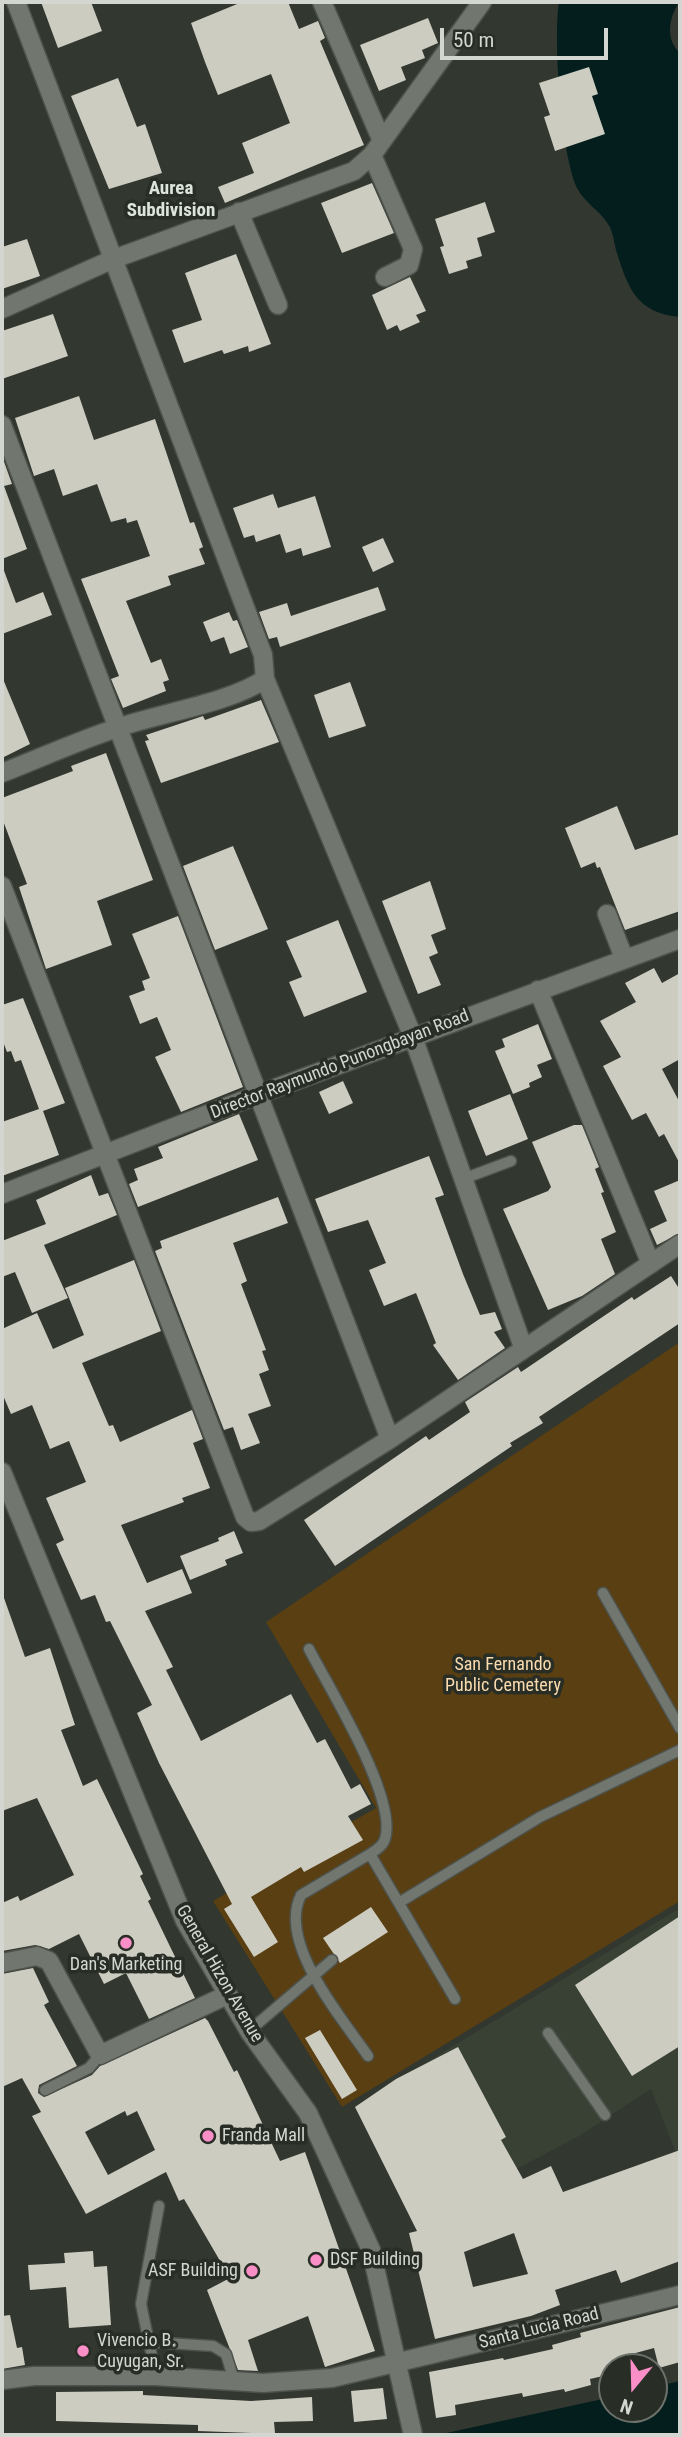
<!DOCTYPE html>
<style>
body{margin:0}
#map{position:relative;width:682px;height:2437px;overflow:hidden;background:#323730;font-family:"Roboto Condensed",sans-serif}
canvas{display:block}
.frame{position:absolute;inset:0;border:4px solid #d3d6d1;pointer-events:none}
.north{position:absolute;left:598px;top:2353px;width:70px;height:70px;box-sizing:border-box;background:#282d26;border:2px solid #6c716a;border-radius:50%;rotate:199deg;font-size:19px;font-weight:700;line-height:28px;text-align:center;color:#d3d6d1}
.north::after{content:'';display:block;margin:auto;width:24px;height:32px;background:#fa8fc7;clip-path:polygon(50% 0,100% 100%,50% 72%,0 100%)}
.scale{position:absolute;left:440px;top:28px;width:168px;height:32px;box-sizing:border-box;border:4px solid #d3d6d1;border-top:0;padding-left:9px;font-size:21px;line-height:24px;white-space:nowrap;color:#d3d6d1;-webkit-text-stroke:5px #282d26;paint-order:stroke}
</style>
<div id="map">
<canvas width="682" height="2437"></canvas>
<div class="frame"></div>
<div class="north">N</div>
<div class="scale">50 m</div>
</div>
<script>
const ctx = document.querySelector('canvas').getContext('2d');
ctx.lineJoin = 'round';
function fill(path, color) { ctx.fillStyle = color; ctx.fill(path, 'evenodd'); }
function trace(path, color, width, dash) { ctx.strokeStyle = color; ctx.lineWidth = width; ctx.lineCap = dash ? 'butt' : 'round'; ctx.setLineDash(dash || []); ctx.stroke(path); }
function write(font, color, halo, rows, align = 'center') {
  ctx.font = font + ' "Roboto Condensed",sans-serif'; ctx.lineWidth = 7; ctx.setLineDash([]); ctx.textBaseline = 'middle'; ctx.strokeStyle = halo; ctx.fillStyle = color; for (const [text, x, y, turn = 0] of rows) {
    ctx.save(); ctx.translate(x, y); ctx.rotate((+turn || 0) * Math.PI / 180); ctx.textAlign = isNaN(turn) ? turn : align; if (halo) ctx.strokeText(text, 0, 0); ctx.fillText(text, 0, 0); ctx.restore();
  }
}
const built = new Path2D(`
 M680,1908V2163L651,2089L579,2136L458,2200L399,2079Z`);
const green = new Path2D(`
 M680,1342V1901L342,2107L213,1901L376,1808L266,1622Z`);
const water = new Path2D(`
 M559,2H679C669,18 665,39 680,53V317C636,313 628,288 616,250C614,242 613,231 608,224C600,211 584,202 577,188C561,153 553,39 559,2Z
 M680,2381V2435H437L612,2397V2409H654V2387Z`);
const building = new Path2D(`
 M41,2H91L102,31L58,48Z
 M242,2H288L299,29L318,21L325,38L320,41L364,145L225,203L218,187L254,173L242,143L290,123L271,74L218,95L205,62L191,23Z
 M428,18L438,43L422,50L425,58L401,67L406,80L379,91L360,45Z
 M589,67L598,94L592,96L605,134L555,151L544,117L550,115L539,83Z
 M118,78L137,127L145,124L162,173L109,189L71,96Z
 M372,183L394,233L342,253L321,203Z
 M485,202L495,232L477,238L482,256L466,261L468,268L449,274L440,247L444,246L435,219Z
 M27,239L40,276L2,289V247Z
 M236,254L271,344L249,352L248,346L224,354L222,350L184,363L172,330L202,320L185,273Z
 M410,277L426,311L416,315L420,322L400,331L397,325L387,330L372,295Z
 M53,314L68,356L2,379V331Z
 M79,396L94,440L155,419L190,523L194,522L203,547L199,549L205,564L168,576L171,585L126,601L151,663L161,659L169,680L163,682L166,691L123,708L111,679L119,676L81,579L150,556L137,520L127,523L126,518L111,522L97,484L63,496L54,469L34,476L15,418Z
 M2,456L12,484L4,486L27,549L2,559Z
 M273,494L278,508L315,496L331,547L303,556L301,548L286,553L280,534L256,542L254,535L244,538L233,508Z
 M383,538L394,562L373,572L362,547Z
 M3,568L16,603L43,592L52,615L2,634Z
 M378,587L386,610L280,647L277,637L269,639L259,612L287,603L291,616Z
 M229,612L233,621L237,620L248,647L230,654L224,637L211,642L203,622Z
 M3,679L30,744L2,758V680Z
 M350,682L366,726L329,738L314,695Z
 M261,700L279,742L161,783L145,741L149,740L146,735L203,716L205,720Z
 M106,753L153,880L97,901L112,945L46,969L19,887L27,884L2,818V798L73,771L71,766Z
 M617,806L635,850L680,834V911L625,930L600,867L597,868L595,862L581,868L565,828Z
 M233,846L268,929L215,950L183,866Z
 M430,881L446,929L431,935L438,953L429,957L441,985L418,994L382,901Z
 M178,916L243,1087L181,1112L155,1057L171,1050L157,1017L140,1024L129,996L145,990L142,981L150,978L132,934Z
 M338,920L367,992L304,1017L289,982L302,977L286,941Z
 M654,968L662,983L680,973V1059L662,1069L680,1103V1164L664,1134L659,1137L646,1113L632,1120L603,1066L621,1057L600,1021L636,1002L625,983Z
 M23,998L65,1103L43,1111L59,1155L2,1176V1122L39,1109L21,1060L15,1062L11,1051L7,1052L2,1039V1005Z
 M538,1024L552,1059L537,1065L542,1077L529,1083L530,1087L513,1094L495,1051L505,1047L502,1039Z
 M343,1081L353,1103L329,1114L319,1092Z
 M510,1094L528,1139L486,1156L468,1111Z
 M239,1114L258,1160L138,1207L129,1184L138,1180L134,1169L163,1158L158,1147Z
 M574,1125H582L599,1167L595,1169L604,1192L601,1193L616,1232L601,1239L615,1274L582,1296L548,1310L503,1209L548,1191L551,1187L532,1142Z
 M429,1156L444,1195L435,1198L463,1274L480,1315L495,1312L502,1329L494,1332L505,1348L458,1380L433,1345L436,1343L416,1293L384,1306L369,1270L386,1263L368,1220L328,1232L315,1199Z
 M91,1175L99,1196L108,1193L117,1215L44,1245L68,1298L32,1313L15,1272L2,1277V1241L46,1224L36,1200Z
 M680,1180V1233L657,1245L650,1229L667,1221L654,1191Z
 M278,1197L288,1223L233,1243L247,1281L241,1284L266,1350L262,1351L269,1370L259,1374L271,1406L248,1414L260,1443L241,1450L233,1427L224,1430L155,1251L162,1248L160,1241Z
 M134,1260L161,1331L82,1363L109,1426L113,1425L120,1442L192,1410L203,1439L193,1443L210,1488L182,1498L184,1502L121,1525L147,1583L182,1569L192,1593L145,1611L173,1667L166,1670L201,1741L291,1694L317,1743L325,1739L351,1789L360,1784L371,1804L348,1816L363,1840L304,1872L301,1867L251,1897L278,1942L254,1957L224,1909L232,1904L159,1763L137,1713L152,1705L110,1621L106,1622L95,1595L81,1600L56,1544L64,1540L46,1498L86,1482L69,1441L50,1449L32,1405L11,1414L2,1393V1329L37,1313L53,1349L84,1335L65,1288Z
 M671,1276L680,1290V1323L539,1417L543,1423L510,1443L512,1446L335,1566L304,1520L426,1436L429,1440L470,1412L465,1402L518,1367L521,1372L632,1297L634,1300Z
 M234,1531L243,1553L225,1560L227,1565L190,1580L180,1556L219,1541L218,1538Z
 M4,1598L25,1657L50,1648L75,1725L61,1730L83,1786L97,1779L143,1874L140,1876L151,1899L148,1901L195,1998L149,2019L126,1973L104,1984L79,1934L49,1949L35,1945L2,1951V1903L18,1896L20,1901L74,1875L37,1798L2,1811V1599Z
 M371,1907L388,1932L340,1963L323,1938Z
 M680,1916V2046L632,2076L575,1985Z
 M33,1968L49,2002L44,2005L77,2066L39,2085L38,2093L44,2097L92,2075L100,2066L205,2018L208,2021L234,2072L237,2070L280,2161L305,2152L375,2351L325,2367L308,2316L248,2340L258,2371L238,2370L207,2290L230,2278L184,2199L179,2201L166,2172L86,2214L32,2116L41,2112L22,2078L2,2087V1974ZM125,2111L127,2116L137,2111L155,2150L108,2175L85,2132Z
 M320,2030L357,2090L342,2099L305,2038Z
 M458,2047L506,2137L501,2140L523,2179L551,2166L563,2192L680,2150V2261L621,2283L616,2270L555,2290L560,2305L531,2316L435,2339L409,2233L417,2231L355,2107L396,2079ZM514,2233L528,2274L473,2287L464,2252Z
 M93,2251L94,2267L107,2266L111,2325L69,2328L66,2287L30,2290L28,2265L65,2263L64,2253Z
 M680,2307V2362L659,2368L654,2348L621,2357L624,2367H612V2374L590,2379L591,2385L565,2392L564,2389L523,2397L522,2393L455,2405L456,2415L436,2418L429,2372L503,2358L504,2360L553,2349L552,2345L581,2337L580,2333Z
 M10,2315L17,2348L22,2347L25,2365L2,2369V2316Z
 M383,2388L387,2419L354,2422L351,2391Z
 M143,2391V2395L251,2401L312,2397L313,2421L274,2422L275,2433H252L198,2431V2425L56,2421V2392Z`);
const lane = new Path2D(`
 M463,1179L511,1161
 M603,1593L680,1728
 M309,1649C329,1688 398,1798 385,1839C383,1846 376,1850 370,1854L455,1999
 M400,1902L540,1817L680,1750
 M249,2031L332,1960
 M548,2033L605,2115
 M368,2056C342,2018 277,1943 301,1895L370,1854
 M45,2090L89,2068L100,2055
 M150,2342L213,2346L226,2354L234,2381
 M156,2376L141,2304L159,2206`);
const street = new Path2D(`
 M16,2L263,655L265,679L413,1037L523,1347
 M322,2L382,141
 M372,155L413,249L409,265L385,277
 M239,212L278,305
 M2,309L111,260L354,171L372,155L482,2
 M2,425L390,1439
 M2,773C40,758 78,741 117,728C160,713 230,703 265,679
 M2,886L245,1517L251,1522L259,1521L390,1439L680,1244
 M607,914L624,958
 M538,990L651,1264
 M2,1194L257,1095L680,939
 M2,1963L37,1956L49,1961L100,2055L227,1995
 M2,2380L34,2376H156L263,2383L332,2378L680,2295`);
const secondary = new Path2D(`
 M2,1472L185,1921L249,2031L308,2113L371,2250L413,2435`);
const markers = [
 [126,1943,7,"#fa8fc7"],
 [208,2136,7,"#fa8fc7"],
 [316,2260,7,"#fa8fc7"],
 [252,2271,7,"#fa8fc7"],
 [83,2351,7,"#fa8fc7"]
];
const streetNames = [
 ["Director Raymundo Punongbayan Road",340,1065,-21],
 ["General Hizon Avenue",219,1974,60],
 ["Santa Lucia Road",539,2329,-14]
];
const parkNames = [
 ["San Fernando",503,1665],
 ["Public Cemetery",503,1686]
];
const poiNames = [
 ["Dan's Marketing",126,1965,"center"],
 ["Franda Mall",222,2136],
 ["DSF Building",330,2260],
 ["ASF Building",238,2271,"right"],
 ["Vivencio B.",97,2341],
 ["Cuyugan, Sr.",97,2362]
];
const neighbourhoodNames = [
 ["Aurea",171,189],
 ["Subdivision",171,211]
];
fill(built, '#384134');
fill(green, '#593f12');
fill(water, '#041e1e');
fill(building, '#ccccc1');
trace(lane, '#4e524c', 13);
trace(street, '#4e524c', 21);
trace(secondary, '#4e524c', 21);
trace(lane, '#71776e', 10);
trace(street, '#71776e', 18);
trace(secondary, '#71776e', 18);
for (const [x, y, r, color] of markers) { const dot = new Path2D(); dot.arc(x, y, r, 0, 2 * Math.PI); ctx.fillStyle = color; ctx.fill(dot); trace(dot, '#282d26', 2.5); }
write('18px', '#d3d6d1', '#282d26', streetNames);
write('18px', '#fadbaf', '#282d26', parkNames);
write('18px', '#d3d6d1', '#282d26', poiNames, 'left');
write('bold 19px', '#dde4da', '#282d26', neighbourhoodNames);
</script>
